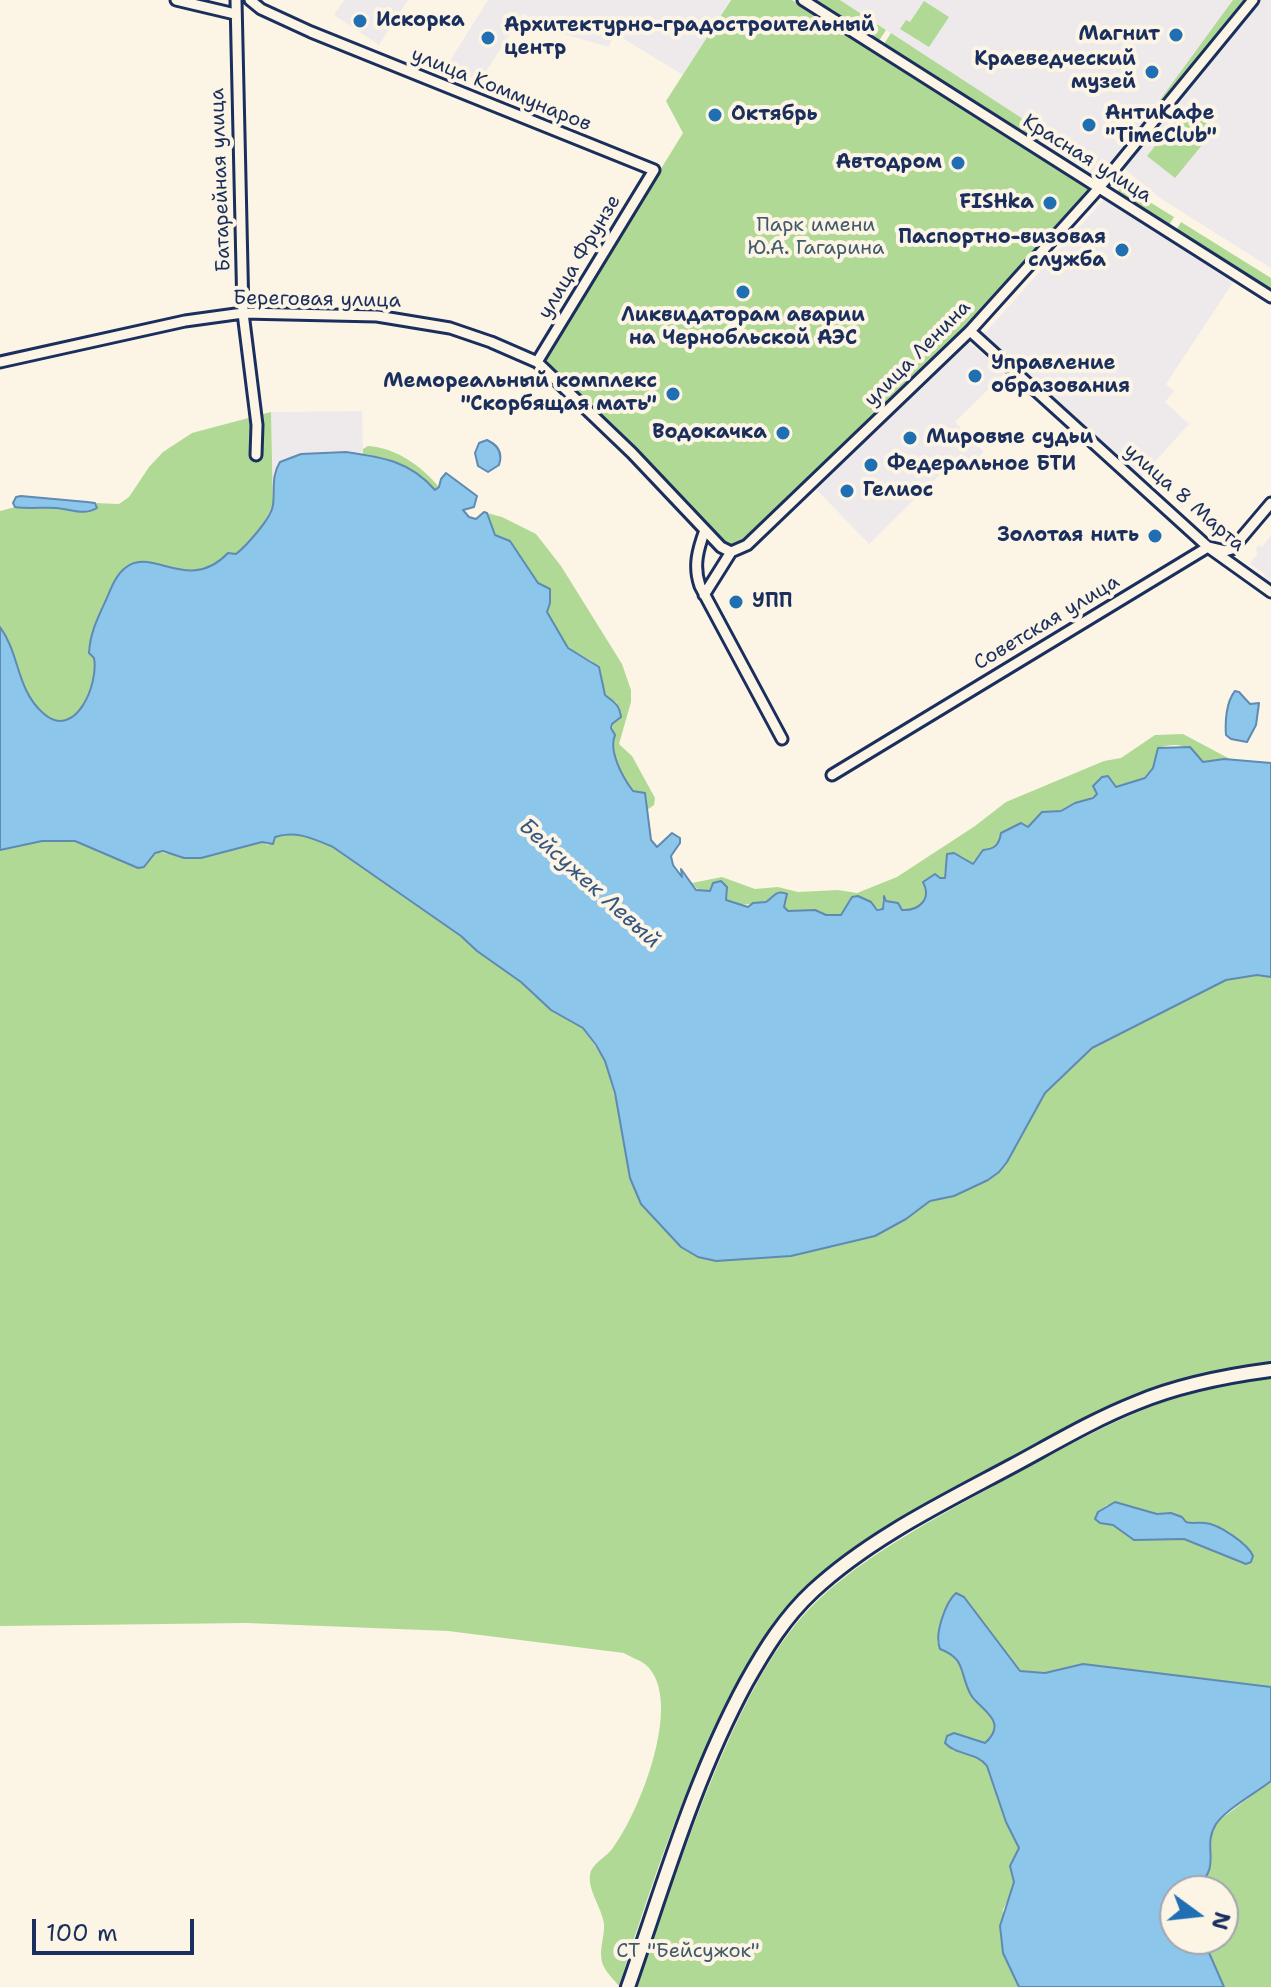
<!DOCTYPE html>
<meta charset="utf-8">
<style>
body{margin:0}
#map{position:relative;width:1271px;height:1987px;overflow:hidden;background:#fcf5e5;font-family:"Shantell Sans",sans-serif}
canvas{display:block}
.north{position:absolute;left:1159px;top:1875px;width:80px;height:80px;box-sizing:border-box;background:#fcf5e5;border:2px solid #a2a6af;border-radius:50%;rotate:105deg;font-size:22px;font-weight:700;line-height:32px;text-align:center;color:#1b2f5e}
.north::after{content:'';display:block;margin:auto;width:28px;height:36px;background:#1f6fb2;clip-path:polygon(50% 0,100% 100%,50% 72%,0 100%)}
.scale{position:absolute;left:32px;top:1919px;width:162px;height:36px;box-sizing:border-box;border:4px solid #1b2f5e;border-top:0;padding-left:10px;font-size:24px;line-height:28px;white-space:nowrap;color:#1b2f5e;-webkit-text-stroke:6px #fcf5e5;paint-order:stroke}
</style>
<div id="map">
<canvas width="1271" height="1987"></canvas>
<div class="north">N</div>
<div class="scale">100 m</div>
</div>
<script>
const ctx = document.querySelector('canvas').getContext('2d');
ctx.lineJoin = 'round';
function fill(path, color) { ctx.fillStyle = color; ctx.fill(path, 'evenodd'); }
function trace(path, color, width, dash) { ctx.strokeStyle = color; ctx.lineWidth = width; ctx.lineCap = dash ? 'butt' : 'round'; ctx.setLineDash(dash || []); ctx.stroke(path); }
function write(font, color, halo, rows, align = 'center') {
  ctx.font = font + ' "Shantell Sans",sans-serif'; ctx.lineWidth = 8; ctx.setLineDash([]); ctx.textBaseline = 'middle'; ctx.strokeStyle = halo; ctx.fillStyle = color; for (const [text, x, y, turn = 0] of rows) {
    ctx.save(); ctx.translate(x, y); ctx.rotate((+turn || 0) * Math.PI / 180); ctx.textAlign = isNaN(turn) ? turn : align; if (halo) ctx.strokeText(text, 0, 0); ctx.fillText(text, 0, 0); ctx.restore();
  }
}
const built = new Path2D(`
 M344,0H408L379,45L334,15Z
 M488,0H728L730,1L683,75L614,33L609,47L567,35L523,14L480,81L446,67Z
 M840,0H1250L1098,184L1085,176L1087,172L1037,140L1042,132Z
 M1261,0H1271V268L1160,198L1123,168Z
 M1104,199L1234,281L1166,384L1174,391L1165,402L1189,424L1141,477L984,334Z
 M966,339L1004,374L955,422L984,452L971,464L961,454L869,544L813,486Z
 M362,411L363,454L339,453L277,468L273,481L271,412Z
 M1271,535V582L1264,577L1265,574L1250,564L1258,553L1255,550L1259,545L1262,547Z`);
const green = new Path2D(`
 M731,0H792L1091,190L966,327L744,541L735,546L725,544L543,360L683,133L666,101Z
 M808,0H840L886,30L877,44Z
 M1233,0H1250L1153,117L1149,115Z
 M924,1L949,17L929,47L900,29L906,20L910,22Z
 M891,33L1043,132L1038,141L1088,172L1085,176L882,47Z
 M1188,105L1216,128L1175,178L1147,156Z
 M1122,185L1174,217L1168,227L1116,194Z
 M1181,222L1271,278V292L1175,232Z
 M271,412L273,505L257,535L236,554L195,572L169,569L151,562L132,564L124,568L114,582L92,631L89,653L94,657C99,684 76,742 43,713C16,690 20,654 0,627V511L15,507L58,508L77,512L97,508L95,503L119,504L129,497L149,467L163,452L192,433Z
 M368,446C397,448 421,466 439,487L435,491C417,469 391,457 363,454V449Z
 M487,513L502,517L536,534L561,566L622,664L631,690V702L619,744L632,756L655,798L654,805L647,810V798L638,791L633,792C612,761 608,737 617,703L605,695L601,674L592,661L568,648L548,618L547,612L550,603L544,586C519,574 527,544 495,535Z
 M1183,734L1230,759L1203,762C1189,746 1180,741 1158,748L1153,768L1145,778L1116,787L1108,776L1096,789L1097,794C1095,796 1066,810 1062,811C1056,813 1048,811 1042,812C1038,817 1035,824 1029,827C1012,833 1005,822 998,844L974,860L973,864L961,856L947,854L944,878L926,886L927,892L922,905L907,911L882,899L883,909L848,903L841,915H826L815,910L788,911L784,907L787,899C766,899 751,909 730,902C725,900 718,889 713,883L710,891H699L692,883L722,877L755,889L778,887L798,892L838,890L857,893L897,877L975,826L1006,802L1104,761L1121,758L1155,735Z
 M296,834L313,838L333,847L375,874L461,936L477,951L521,982L551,1010L583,1028L605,1061L622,1122L630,1178L641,1204L716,1261L791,1256L906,1219L930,1201L954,1196L999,1172L1045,1093L1092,1048L1226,980L1257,975L1271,977V1362C1225,1369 1180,1379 1136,1395C1089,1412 1046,1439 1002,1463C942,1495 879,1527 826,1569C784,1603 757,1647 732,1694C683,1787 651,1886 619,1986C614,1980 607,1973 604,1967C597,1952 605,1938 604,1924C602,1907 585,1887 591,1871C595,1862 607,1856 612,1849C639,1814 685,1700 646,1665C640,1660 630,1657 624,1653L448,1631L247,1623L0,1626V850L42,841L65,840L201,858L262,842L268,845L275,837Z
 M1271,1376V1687L1083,1664L1045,1673L1020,1671L964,1597L950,1599L937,1642L940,1649C967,1659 959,1674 971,1696C979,1709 1010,1721 985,1743L954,1733L952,1750L981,1759L987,1766L1006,1822L1019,1848L1010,1866L1014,1882L1011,1893L1003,1910V1953L1019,1987H637C666,1903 693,1818 730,1737C751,1692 775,1645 810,1608C862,1554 956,1507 1023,1470C1103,1426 1178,1386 1271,1376ZM1107,1505C1125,1505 1138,1510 1155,1513C1164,1515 1173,1514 1182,1517L1186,1522C1193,1524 1198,1522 1206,1523C1229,1525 1237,1546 1246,1564L1184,1539L1134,1540L1113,1525L1095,1519L1098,1512Z
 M1271,1781V1987H1224L1203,1939H1223V1891H1198L1197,1887L1207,1878L1211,1837L1217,1822Z`);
const water = new Path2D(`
 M487,440C498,445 503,453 499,465L488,472L478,466L475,453L479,443Z
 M346,452C382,457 410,461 435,490L439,487L441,479L446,473L477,496L474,507L463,510L469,517L476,519L484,512L487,513L495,535L510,541L538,583L550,589V603L547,612L568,648L599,667L605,695C615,703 619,704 621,717L612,724L611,728L615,735C608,751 623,778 633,791L645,793L651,840L657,847L672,833L680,838V843L671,856L673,865L682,877L681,869L696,890L710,891L713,883L721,881L727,887L726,900L748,907L753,903L766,902C774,897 776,889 787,894L784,907L788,911L815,910L826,915H841L852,897L858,896L871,902L877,910L883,909L884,896L886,901L898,903L902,910C919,911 932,899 923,882L935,874L940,878H945L947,854L954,853L973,864L983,850C995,849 999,845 1001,833L1021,823L1028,827L1042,812L1061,811L1075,803L1093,798L1097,794L1093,786L1102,777L1108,776L1116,787L1145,778L1153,768L1158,748L1190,747L1203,762L1224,759L1271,763V977L1257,975L1226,980L1092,1048L1045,1093L1007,1162L999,1172L988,1180L954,1196L930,1201L906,1219L875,1236L791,1256L716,1261L698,1257L681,1247L641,1204L630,1178L615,1093L605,1061L596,1045L583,1028L551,1010L521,982L477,951L461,936L333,847C314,839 296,830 275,837L273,844L262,842L201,858H184L163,851L155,853L144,867L138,868L75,841H42L0,850V627C20,654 16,689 43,713C75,742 99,684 94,658L89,653C90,633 98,617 106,600C111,589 115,576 125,568C151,545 188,595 228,553L236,554C246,546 271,519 273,505C275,490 271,476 280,462L301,454Z
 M21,496L87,502L95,503L97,508C83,516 71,509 56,508C43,507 29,509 15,507L13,503L16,497Z
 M1235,691L1239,692L1250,704L1259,703L1256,725L1247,742L1231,739L1226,735C1225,722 1226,702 1235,691Z
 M1115,1502L1157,1514L1171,1513L1182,1517L1186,1522C1193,1524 1198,1522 1205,1523C1219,1524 1248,1544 1253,1556L1251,1562L1246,1564L1184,1539L1134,1540L1113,1525L1100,1523L1095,1519L1098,1512Z
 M956,1593L964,1597L1020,1671L1045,1673L1083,1664L1271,1687V1781C1257,1792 1225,1810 1216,1824C1201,1848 1223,1864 1197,1887L1198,1891H1175V1939H1203L1224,1987H1019L1003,1953L1000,1926L1014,1882L1010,1866L1019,1848L1006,1822L987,1766C977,1752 957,1756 945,1743L947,1736L954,1733L985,1743C1010,1721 979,1709 971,1695C959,1674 967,1659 940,1649C934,1635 945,1603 956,1593Z`);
const street = new Path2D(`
 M176,0L235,14
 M236,0L243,313L257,425L256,455
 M250,0L261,9L311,32L654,170L537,362
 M803,0L1271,297
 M970,331L1208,547L1271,592
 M0,362L185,321L243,313L377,316L450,328L491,342L537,362L632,453L721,547L731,552
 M705,530C698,549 693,566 700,586L782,739
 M704,595L731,552L747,545L970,331L1099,188L1253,0
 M832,775L1208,547L1225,551L1232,549L1271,503`);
const secondary = new Path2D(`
 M628,1987C664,1884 694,1779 746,1683C765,1649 785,1617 813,1591C870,1538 945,1502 1012,1466C1053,1444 1093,1420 1136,1403C1179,1385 1225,1376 1271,1370`);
const markers = [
 [360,21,8,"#1f6fb2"],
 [1176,35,8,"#1f6fb2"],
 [488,38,8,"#1f6fb2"],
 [1152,72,8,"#1f6fb2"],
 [715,115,8,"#1f6fb2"],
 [1089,125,8,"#1f6fb2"],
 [958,163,8,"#1f6fb2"],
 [1050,203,8,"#1f6fb2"],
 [1122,250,8,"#1f6fb2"],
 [743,292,8,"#1f6fb2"],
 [975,376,8,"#1f6fb2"],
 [673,394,8,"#1f6fb2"],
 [783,433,8,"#1f6fb2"],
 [910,438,8,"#1f6fb2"],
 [871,465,8,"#1f6fb2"],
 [847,491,8,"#1f6fb2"],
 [1155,536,8,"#1f6fb2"],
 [736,602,8,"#1f6fb2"]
];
const poiNames = [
 ["Искорка",376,21],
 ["Архитектурно-градостроительный",504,26],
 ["центр",504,49],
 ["Магнит",1160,35,"right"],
 ["Краеведческий",1136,60,"right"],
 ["музей",1136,83,"right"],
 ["АнтиКафе",1105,114],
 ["\"TimeClub\"",1105,137],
 ["Октябрь",731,115],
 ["Автодром",942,163,"right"],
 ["FISHka",1034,203,"right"],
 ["Паспортно-визовая",1106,238,"right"],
 ["служба",1106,261,"right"],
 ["Ликвидаторам аварии",743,316,"center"],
 ["на Чернобльской АЭС",743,339,"center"],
 ["Управление",991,364],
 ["образования",991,387],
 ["Мемореальный комплекс",657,382,"right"],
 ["\"Cкорбящая мать\"",657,405,"right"],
 ["Водокачка",767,433,"right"],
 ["Мировые судьи",926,438],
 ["Федеральное БТИ",887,465],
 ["Гелиос",863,491],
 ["Золотая нить",1139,536,"right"],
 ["УПП",752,602]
];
const streetNames = [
 ["улица Коммунаров",501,90,22],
 ["Красная улица",1087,159,32],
 ["Батарейная улица",221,180,-92],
 ["улица Фрунзе",580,257,-59],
 ["Береговая улица",317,300,1],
 ["улица Ленина",918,354,-45],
 ["улица 8 Марта",1184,498,41],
 ["Советская улица",1047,623,-31]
];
const parkNames = [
 ["Парк имени",816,226],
 ["Ю.А. Гагарина",816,249],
 ["СТ \"Бейсужок\"",688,1952]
];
const waterNames = [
 ["Бейсужек Левый",589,884,42]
];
fill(built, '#eeeaeb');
fill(green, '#b1d996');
fill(water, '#8cc6eb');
trace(water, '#5f8ab3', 2);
trace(street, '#1b2f5e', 15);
trace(secondary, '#1b2f5e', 18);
trace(street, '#fcf5e5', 9);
trace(secondary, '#fcf5e5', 12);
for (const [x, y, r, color] of markers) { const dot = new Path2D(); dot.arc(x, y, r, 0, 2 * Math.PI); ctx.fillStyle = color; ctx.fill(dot); trace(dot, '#fcf5e5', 3); }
write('bold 20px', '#1b2f5e', '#fcf5e5', poiNames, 'left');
write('20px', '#1b2f5e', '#fcf5e5', streetNames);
write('20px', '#405a6c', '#fcf5e5', parkNames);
write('italic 22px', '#375581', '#fcf5e5', waterNames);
</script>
